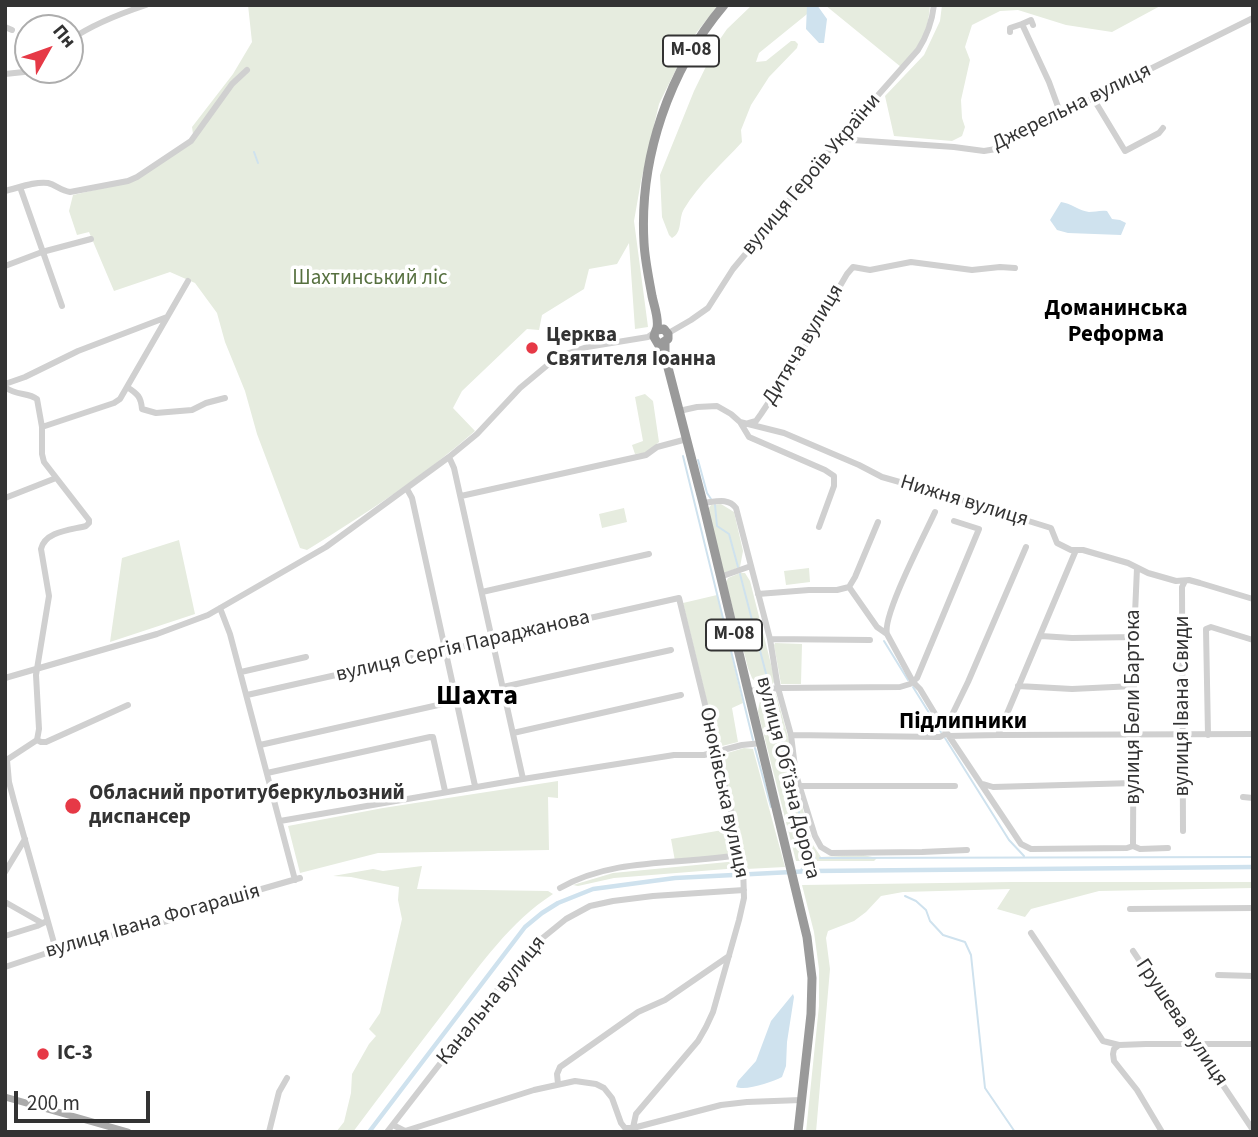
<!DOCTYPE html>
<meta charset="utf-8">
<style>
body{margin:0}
#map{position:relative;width:1258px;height:1137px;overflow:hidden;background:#fff;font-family:"Source Sans 3",sans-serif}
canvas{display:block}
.frame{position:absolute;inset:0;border:7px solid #333;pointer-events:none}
.north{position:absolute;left:14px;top:14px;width:70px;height:70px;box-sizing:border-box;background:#fff;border:2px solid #adadad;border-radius:50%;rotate:50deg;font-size:19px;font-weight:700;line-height:28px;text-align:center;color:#333}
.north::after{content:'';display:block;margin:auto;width:24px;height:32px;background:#e63946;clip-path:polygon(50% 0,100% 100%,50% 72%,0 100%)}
.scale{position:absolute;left:14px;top:1091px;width:136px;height:32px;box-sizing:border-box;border:4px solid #333;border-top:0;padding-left:9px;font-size:21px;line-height:24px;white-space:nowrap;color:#333;-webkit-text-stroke:5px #fff;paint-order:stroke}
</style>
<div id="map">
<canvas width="1258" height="1137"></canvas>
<div class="frame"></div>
<div class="north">Пн</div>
<div class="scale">200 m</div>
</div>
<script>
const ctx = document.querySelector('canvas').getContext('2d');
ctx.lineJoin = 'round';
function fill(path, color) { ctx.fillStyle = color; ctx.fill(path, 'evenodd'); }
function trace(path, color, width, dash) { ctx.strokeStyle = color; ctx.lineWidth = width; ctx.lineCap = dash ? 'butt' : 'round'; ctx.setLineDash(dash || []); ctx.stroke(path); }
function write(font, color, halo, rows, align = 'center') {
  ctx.font = font + ' "Source Sans 3",sans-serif'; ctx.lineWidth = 7; ctx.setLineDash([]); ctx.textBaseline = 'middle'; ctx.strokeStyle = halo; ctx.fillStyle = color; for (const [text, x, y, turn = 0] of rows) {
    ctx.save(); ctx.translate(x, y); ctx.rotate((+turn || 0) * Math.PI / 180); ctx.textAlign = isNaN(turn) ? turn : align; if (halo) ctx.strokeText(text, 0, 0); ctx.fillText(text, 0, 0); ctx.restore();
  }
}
const green = new Path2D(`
 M248,5H718L690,41L659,104L641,181L634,221L648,327L635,329L629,243L617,264L589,269L584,289L542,315L539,330L527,329L462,391L453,408L475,431C424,476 365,514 307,550L300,548L257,434L245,391L225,342L217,313L195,283L170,272L114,291L89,232L77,235L69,211L73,195L134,181L194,141L192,127L233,74L252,42Z
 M752,5L817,6L759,53L756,62L766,61L791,41H795L798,44L797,48L769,77L751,105L741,130L742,142C723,163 699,184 684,209C678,219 683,232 672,238L669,235L662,217L660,175L694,91L718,42L727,29Z
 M825,5H930C928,34 919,47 901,67Z
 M942,5H1162L1112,32L1066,25L1018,10L1000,11L972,25L965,47L970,60L961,100L962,118L965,127L962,136L952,141L894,136L885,96L924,55L940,21Z
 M645,394L653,401L659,442L646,453L635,454L632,445L643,441L635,397Z
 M721,504L734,512L743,551L740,567L724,573L708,509L711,505Z
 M624,508L627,522L602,528L599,514Z
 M179,540L195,614L110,642L122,558Z
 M809,568L810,582L786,585L784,571Z
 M740,573H745L750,581L775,680C772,688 765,686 758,685L752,678L748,668L726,582L728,578Z
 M717,595L743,703L732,708L738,742L718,747L683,603Z
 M775,643L802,644L801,684H781L774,645Z
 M772,690L776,694L789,740L794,778L813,845L821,857L863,855L877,858L874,861H796L758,712C760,701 760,694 772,690Z
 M744,748L753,749L785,867L746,869L721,755Z
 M558,781V798L548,797L549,850L378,853L300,873L288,826L383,808Z
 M734,828L739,855L675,861L671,839Z
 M738,861L739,868L614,878L578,886L573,885L613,873Z
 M422,866L417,889L548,891L553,894C510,922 481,964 451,1003C418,1046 385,1089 353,1132H336L344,1122L351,1093L352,1074L369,1044L376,1036L369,1029L380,1013L402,919L398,900L399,887L351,877L333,876L373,869L383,871Z
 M1012,882H1253V888L1099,891L1031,909L1025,917L997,909L1010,889L903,892L881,896L866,912L854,921L828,931L826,938L830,969L816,1132H806L819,1006V969L814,932L802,885Z`);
const water = new Path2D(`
 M807,5H817L827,19L824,43H819L806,29Z
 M1061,202C1070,203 1080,211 1089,212C1095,212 1100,210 1107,211L1112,219L1120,220L1126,223L1121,235L1068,233L1057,230L1050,220Z
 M793,994L794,997L787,1042L786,1066L782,1077C772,1082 747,1091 736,1087L738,1081L756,1061L771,1021Z`);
const stream = new Path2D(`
 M945,6V5
 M254,152L258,163
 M683,456L753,740
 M698,460L707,493L711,499
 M715,505L717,526L729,534L738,567
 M740,574L769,685
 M884,641L908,680
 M913,687L941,732
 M771,693C778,722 784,752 791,782C798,815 811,837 801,872
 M945,738L1009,840L1024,856
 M755,748L771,807
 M806,858H815
 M820,858L1253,857
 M905,896L916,901L926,910L930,921L943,935L965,942L971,955L985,1088L1015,1132`);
const canal = new Path2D(`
 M369,1132L525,927L542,913L558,903L593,889L675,878L811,871L1253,867`);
const minor = new Path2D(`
 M1022,24L1031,20L1033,25
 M5,27L12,30
 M1010,32V28L1022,24L1049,82L1061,115
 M70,40C93,24 119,14 146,5
 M5,74L24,72L28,69
 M1093,98L1125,151L1159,133L1163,128
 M838,139L954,147L984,151L996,149L1124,82L1253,18
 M20,187L62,306
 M5,191C18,188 35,181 48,183C56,185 61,191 70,192L128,181L137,177L191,141L232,84L247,70
 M5,266L42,252L91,239
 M672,331L691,320L708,308L733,269L773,221L818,163L918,50C927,36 932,22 934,5
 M5,384L25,377L78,351L167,317
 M5,387C16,396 28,392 37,399L42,427
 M127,387C138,394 141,397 142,409L156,413L192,410L206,403L225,398
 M679,411L697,407L717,406L731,414L740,422L784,433L859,465L882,477L935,492L1051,528L1057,543L1071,550H1083L1128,563L1148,573L1176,581L1189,580L1200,583L1253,599
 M740,422L749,437L825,470L834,476V486L819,527
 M749,423L756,421L761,414L795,363L847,274L853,267L870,270L911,262L972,270L1000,267L1015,268
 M449,457L454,468L523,779
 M407,489L412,498L475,786
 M461,496L646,455L657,447L687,439
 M5,498L56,478
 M703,503C715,502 728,497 736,508L770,639L778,688L791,735L796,775L815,836L821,847L831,853L922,852L967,850
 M720,577L751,566
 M849,587L877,627L887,634L913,682L920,689L943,727L1021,844L1031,849L1127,848L1133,846L1140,849L1168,848
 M482,592L649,554
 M758,594L809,590H837L849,587L855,577L878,522
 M220,608L230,634L295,880
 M887,634C882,616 925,534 935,512
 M1041,636L1072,638L1134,637
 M770,639L870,640
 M241,672L306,657
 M5,678L157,634L208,615L326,547L449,457L477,434L520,388L550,363L566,354L587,347L648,337L655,332
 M1018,686L1072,689L1134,686
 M503,687L671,650
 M748,691L778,688L900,687L910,684L917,678L979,529L954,521
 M247,695L679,598L734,823L739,855L743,866L744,898L739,920L713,1012L706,1027L698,1041L636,1114L632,1132
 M943,727L950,719L968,682L1026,547
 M513,733L681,695
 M791,735L940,737L947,733
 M998,735L1076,550
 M1208,735L1206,629L1211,627L1253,640
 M949,736L998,735L1253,734
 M37,740L39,729L36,675L49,596L41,549C45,531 71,530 86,526L89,523V520L44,462L42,454V427L114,403L120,399L188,281
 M260,745L456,701
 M7,760L9,782L14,801L56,950
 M5,761L37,740L41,742H46L128,705
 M267,773L430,737H433L445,791
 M983,784L993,787L1134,783
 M799,786H955
 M1243,797L1253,798
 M280,821L523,779L674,755H704L742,745L762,743
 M1183,831L1182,587L1185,581
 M1133,846L1134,637L1137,568
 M5,872L25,839
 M560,888C614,857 680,865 739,855
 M5,902L42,923
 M1130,909L1253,908
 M1031,933L1103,1041L1119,1045L1114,1049L1113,1054L1114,1061L1137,1090L1162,1132
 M5,936L37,926L47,921
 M1133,951L1253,1130
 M5,967L56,950L167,921L220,901L300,878
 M1218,975L1253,976
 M1119,1045L1146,1044H1253
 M558,1084L557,1074L560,1067L638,1012L665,1000L729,956
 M393,1125L405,1131L534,1090L575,1081L596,1084L604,1088L612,1098L621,1123L625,1128H633L721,1105L747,1102L801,1100
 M269,1132L279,1092L287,1078
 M387,1132L529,949L566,919L590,906L613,901L653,896L744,890`);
const major = new Path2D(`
 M5,1097L128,1132`);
const highway = new Path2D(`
 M657,330L664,329L668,334V339L662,343
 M665,342V356L703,503L807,937L812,978L811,1014L798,1132
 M664,354L654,337C654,334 656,331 657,328C659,318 654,306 652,296C649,279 645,261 644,243C639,158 669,70 724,5`);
const markers = [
 [532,348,7,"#e63946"],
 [73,806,9,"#e63946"],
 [43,1054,7,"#e63946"]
];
const shields = [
 [691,51,56],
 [734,635,56]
];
const shieldNames = [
 ["М-08",691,51],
 ["М-08",734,635]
];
const streetNames = [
 ["Джерельна вулиця",1072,108,-26],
 ["вулиця Героїв України",812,175,-50],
 ["Дитяча вулиця",804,345,-59],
 ["Нижня вулиця",964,502,17],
 ["вулиця Сергія Параджанова",463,647,-13],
 ["вулиця Івана Свиди",1183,706,-90],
 ["вулиця Бели Бартока",1134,707,-90],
 ["вулиця Обʼїзна Дорога",787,778,76],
 ["Оноківська вулиця",723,793,78],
 ["вулиця Івана Фогарашія",153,922,-16],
 ["Канальна вулиця",492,1001,-51],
 ["Грушева вулиця",1181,1023,56]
];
const parkNames = [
 ["Шахтинський ліс",370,279]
];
const poiNames = [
 ["Церква",546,336],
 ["Святителя Іоанна",546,360],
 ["Обласний протитуберкульозний",89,794],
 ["диспансер",89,818],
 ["ІС-3",57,1054]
];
const neighbourhoodNames = [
 ["Доманинська",1116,310],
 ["Реформа",1116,336],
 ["Підлипники",963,723]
];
const districtNames = [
 ["Шахта",477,698]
];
fill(green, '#e6ecdf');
fill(water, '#cfe2ee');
trace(stream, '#cfe2ee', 2);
trace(canal, '#cfe2ee', 4.5);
trace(minor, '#d0d0d0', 6);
trace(major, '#ababab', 7);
trace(highway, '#9a9a9a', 9);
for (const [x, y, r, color] of markers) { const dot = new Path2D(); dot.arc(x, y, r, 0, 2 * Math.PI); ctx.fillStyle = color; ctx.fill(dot); trace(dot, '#fff', 2.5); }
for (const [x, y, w] of shields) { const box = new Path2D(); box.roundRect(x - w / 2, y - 15.5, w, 31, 5); ctx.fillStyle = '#fff'; ctx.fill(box); trace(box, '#333', 2); }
write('bold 19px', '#333', null, shieldNames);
write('21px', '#333', '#fff', streetNames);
write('21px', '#56703f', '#fff', parkNames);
write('bold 21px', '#333', '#fff', poiNames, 'left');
write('bold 23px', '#000', '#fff', neighbourhoodNames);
write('bold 28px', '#000', '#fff', districtNames);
</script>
